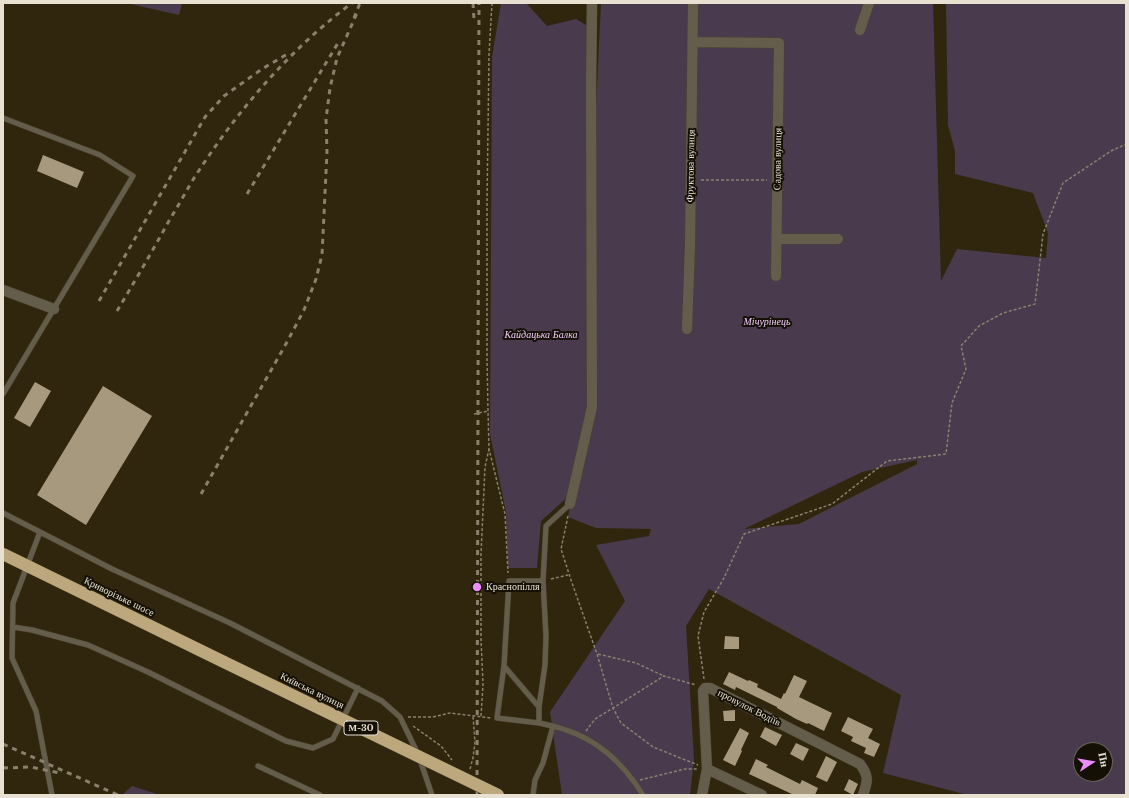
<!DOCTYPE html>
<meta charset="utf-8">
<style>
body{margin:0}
#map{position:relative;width:1129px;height:798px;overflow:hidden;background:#30260d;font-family:"Libre Baskerville",serif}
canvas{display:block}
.frame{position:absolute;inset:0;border:4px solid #e8e1d2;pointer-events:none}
.north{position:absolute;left:1073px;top:742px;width:40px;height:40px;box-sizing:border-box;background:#141006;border:1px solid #696458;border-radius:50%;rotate:78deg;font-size:11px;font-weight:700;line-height:16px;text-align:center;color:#e8e1d2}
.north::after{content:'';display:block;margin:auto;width:14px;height:18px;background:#eb8dfc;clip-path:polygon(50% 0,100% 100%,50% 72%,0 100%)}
</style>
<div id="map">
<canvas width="1129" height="798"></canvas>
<div class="frame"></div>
<div class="north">Пн</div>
</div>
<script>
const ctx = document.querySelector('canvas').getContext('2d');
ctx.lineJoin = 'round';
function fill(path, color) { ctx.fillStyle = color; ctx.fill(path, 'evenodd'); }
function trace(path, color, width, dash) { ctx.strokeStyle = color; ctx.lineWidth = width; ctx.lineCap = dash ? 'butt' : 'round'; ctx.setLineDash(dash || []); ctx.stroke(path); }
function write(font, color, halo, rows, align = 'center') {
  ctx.font = font + ' "Libre Baskerville",serif'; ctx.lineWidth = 4; ctx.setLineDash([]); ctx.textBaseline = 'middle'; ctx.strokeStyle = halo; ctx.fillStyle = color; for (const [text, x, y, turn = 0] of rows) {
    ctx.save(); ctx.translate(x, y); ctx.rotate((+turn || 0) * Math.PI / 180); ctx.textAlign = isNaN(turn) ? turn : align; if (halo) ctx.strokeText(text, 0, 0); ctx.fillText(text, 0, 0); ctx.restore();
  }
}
const green = new Path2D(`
 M126,3H182L179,15Z
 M501,3H527V4L547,26L576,19L589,27L591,332L586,425L591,409L593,168L601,3H933L941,281L957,249L1046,258L1048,233L1033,193L955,174V151L948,125L946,3H1126V795H968L883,773L901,695L709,589L686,626L694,759L690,795H562L550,712L625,601L596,545L649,536L651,529L596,528L568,517L572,493L541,521L537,568H508L506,512L490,434L492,57ZM917,460V464L799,524L744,529L862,472ZM1081,750H1105V774H1081Z
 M132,786L160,795H122Z`);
const building = new Path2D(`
 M43,155L84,172L77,188L37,171Z
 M35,382L51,391L30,427L14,418Z
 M103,386L152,416L86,525L37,495Z
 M725,636L739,637V649H724Z
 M729,672L748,681L749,680L758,684L757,687L781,699L784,693L785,694L794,675L807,681L799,697L832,713L824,731L808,723L807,724L796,719L777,708V707L736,687L735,690L723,684Z
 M735,710V721H724L723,711Z
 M848,717L873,729L868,738L880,744L874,757L864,753L866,748L851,741L853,737L841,731Z
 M765,727L782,735L776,746L760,737Z
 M740,728L749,733L741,750L742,751L735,766L723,760Z
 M796,743L809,749L803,761L790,754Z
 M826,756L837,762L827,782L816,777Z
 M756,759L768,765L766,767L800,784L802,780L818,788L815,795H794L749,774Z
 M849,779L858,784L853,795L844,790Z`);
const path = new Path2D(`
 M492,3L489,55L487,202V357L488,411L489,449L505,514L508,573
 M701,180H767
 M474,414L488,411
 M568,516L561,549L571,580L597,654L613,708L664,676L696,685
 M551,579L568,575
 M598,654L636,663L664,676
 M704,679L698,636L704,612L724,578L744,534L832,504L887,461L946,454L952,403L966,369L961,346L979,326L1003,313L1035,304L1043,234L1063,183L1111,151L1126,144
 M481,716L483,685L481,639V554L485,467L489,449
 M408,717H433L450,713L491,718
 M413,726L441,746L452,760
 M586,731L595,719L613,708L621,723L653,747L698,765
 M470,769L473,758L475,742L473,716
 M640,780L685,769H697`);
const lane = new Path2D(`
 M3,118L100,155L133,176L3,394
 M570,504L546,526L543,581L546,636L545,665L539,707V723C548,725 558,727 566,730C600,741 625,766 643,795
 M3,513L112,569L230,623L382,701L400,717L418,754L432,795
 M40,532L13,603L12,658L36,711L52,795
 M13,627L32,630L88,645L148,672L286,741L313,748L333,739L358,688
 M504,666L539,707
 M539,723L497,718L504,666L509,581H543
 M258,766L320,795
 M533,795L535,780L543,763L553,726`);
const street = new Path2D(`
 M860,30L869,3
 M693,42L779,43L776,276
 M777,239H838
 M3,290L54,309
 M687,329L690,245L693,3
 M570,504L592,407L591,86L592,3
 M707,769L762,795
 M702,795L707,769L703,691L705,688H710L860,764C869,776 868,781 863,795`);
const highway = new Path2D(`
 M3,554L224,662`);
const rail = new Path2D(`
 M473,3L474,20
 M354,18L360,3
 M247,194L338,43
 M99,301L205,117L224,96L262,69L289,53
 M117,311C135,281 153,250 170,219C179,205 187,189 196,175C238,110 290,49 352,3
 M201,494L287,342L304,310L316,279L322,255L327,152L326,119L330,88L337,58L357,13
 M3,744L118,795
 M3,768L31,767L60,773
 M477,795L479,3`);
const highwayBridge = new Path2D(`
 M224,662L498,795`);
const markers = [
 [477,587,5,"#eb8dfc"]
];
const shields = [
 [361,728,34]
];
const shieldNames = [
 ["М-30",361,728]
];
const streetNames = [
 ["Садова вулиця",778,159,-89],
 ["Фруктова вулиця",691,166,-89],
 ["Криворізьке шосе",119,597,26],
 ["Київська вулиця",312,691,26],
 ["провулок Водіїв",749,708,27]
];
const parkNames = [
 ["Мічурінець",767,322],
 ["Кайдацька Балка",541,335]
];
const poiNames = [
 ["Краснопілля",486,587]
];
fill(green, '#4a3a4d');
fill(building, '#a6997e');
trace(lane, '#4d442d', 6);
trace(street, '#4d442d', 11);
trace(highway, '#4d442d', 13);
trace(path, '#8b826e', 1.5, [3, 2]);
trace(lane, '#655d4c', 5);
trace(street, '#655d4c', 10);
trace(highway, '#bca87c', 12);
trace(rail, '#89816d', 3, [5, 5]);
trace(highwayBridge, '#4d442d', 13, []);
trace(highwayBridge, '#bca87c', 12);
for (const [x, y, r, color] of markers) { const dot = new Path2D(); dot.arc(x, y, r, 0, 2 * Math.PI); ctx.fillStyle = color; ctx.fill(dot); trace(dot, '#141006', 1.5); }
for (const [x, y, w] of shields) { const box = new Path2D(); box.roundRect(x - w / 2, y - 7, w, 14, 3); ctx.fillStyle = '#141006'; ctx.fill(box); trace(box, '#e8e1d2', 1); }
write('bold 9px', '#e8e1d2', null, shieldNames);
write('10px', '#e8e1d2', '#141006', streetNames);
write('italic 10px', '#f3ccfa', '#141006', parkNames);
write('10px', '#e8e1d2', '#141006', poiNames, 'left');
</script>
